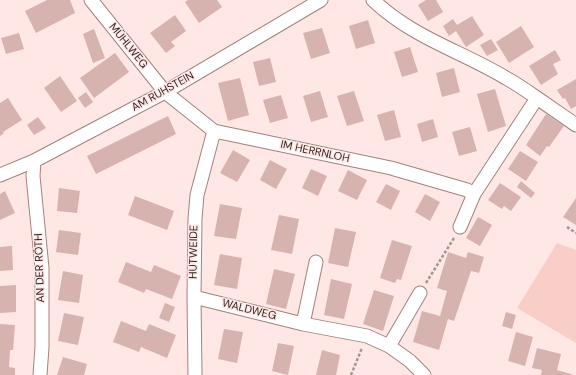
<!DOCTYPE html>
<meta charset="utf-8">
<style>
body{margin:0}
canvas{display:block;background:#fee7e4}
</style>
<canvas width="576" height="375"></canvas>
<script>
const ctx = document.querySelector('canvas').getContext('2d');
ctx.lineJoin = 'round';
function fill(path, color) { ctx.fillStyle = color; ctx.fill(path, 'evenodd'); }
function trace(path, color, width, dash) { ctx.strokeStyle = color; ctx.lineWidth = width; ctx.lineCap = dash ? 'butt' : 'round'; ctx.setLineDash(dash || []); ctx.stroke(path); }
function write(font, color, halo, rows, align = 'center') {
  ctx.font = font + ' "DM Sans",sans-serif'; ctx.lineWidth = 3; ctx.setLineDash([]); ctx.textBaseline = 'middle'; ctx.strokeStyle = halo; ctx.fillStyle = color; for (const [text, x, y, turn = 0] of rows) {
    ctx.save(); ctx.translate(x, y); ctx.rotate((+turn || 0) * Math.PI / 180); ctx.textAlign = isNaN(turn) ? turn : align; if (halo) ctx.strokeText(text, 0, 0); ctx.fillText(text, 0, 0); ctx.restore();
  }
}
const green = new Path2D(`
 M557,243L576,250V343L517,308Z`);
const building = new Path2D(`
 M47,0H70L75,13L36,33L25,11Z
 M188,0H217L222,7L199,23L185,2Z
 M426,0H436L443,12L428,21L418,5Z
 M175,15L186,31L171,42L175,46L166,53L150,33Z
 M472,16L484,35L466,47L456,31L449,36L443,26L453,19L457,25Z
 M368,20L375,43L356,49L349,26Z
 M521,26L534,47L509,63L496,42Z
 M322,28L330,53L311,59L303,33Z
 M94,29L105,58L93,63L83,34Z
 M19,33L24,49L6,54L1,38Z
 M491,39L498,50L487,56L480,45Z
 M410,47L418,72L402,77L394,52Z
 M555,50L561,60L553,64L558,74L541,85L529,66Z
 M115,53L129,72L94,98L80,78Z
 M270,58L276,82L259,86L253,62Z
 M454,68L460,92L442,97L436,73Z
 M60,76L77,101L61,112L44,88Z
 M240,78L249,115L228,121L218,83Z
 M576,79V106L571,109L565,98L563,99L557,90Z
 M495,89L506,126L488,132L477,94Z
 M320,91L328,117L311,122L303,96Z
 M354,91L364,121L347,126L337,96Z
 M86,92L93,102L85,108L78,98Z
 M281,95L288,118L270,123L263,100Z
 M8,98L22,120L3,132L4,133L0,136V103Z
 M394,110L401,137L385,141L377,115Z
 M546,114L564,126L549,147L547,146L540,156L526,145Z
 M168,116L176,134L96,174L87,156Z
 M38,117L46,128L34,135L27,125Z
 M433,119L438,137L422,142L417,124Z
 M470,127L477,151L459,156L452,132Z
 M233,150L250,160L237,182L220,173Z
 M520,151L538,162L526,181L508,169Z
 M270,160L287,169L276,189L260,180Z
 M311,169L327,176L318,196L302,188Z
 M348,170L367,180L357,200L338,191Z
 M521,181L535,193L531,198L517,187Z
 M500,183L521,197L511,211L504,206L502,209L488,200Z
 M386,184L400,191L391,210L376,202Z
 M59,188L80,191L77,213L57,211Z
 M5,191L15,213L0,220V194Z
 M425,194L440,202L430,221L415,212Z
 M135,196L174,211L167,230L128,215Z
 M576,198V225L563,217Z
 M220,204L242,208L236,239L214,236Z
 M279,215L299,219L292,254L271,250Z
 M478,217L492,225L480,246L466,238Z
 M335,228L356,232L348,267L328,263Z
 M59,230L81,233L78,255L56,252Z
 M392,240L412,246L401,280L397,279L395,283L380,278Z
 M12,246L13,270L0,271V247Z
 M448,252L466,258L468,252L484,257L479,273L471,271L454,321L448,319L439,350L413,342L422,311L440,316L447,291L437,288Z
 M220,254L242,258L237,289L214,285Z
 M126,262L151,272L154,265L181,276L172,299L146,289L144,293L118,282Z
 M274,269L295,274L286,309L266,304Z
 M63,271L83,275L79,303L58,300Z
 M331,279L352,284L344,319L324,315Z
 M16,285V312L0,313V286Z
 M374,290L394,296L383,331L363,324Z
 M165,303L175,307L169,322L159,318Z
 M506,312L516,315L512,329L502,326Z
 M64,313L84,317L78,345L58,341Z
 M121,321L146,331L149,324L176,335L167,358L141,347L139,352L113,342Z
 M0,324L15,325L13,350H10L9,367L15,368V375H0Z
 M224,329L243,332L237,363L218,359Z
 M516,332L533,337L525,366L508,361Z
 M278,343L294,346L288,375L272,371Z
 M537,348L561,354L557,370L574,375H541L542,370L532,368Z
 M322,350L340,355L336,375H316Z
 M63,357L87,364L84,375H57Z`);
const path = new Path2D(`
 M567,227L576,233
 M426,283L454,238
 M351,375L362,348`);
const minor = new Path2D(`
 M91,0L165,92L214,131L391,168L467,190L474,194L537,98C527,91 517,84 506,78C461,51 413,38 373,0
 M537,98L576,125
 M34,161L33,176L42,268V347L40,375
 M0,175L34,161L165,92L321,0
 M460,227L474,194
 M194,297L303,324L367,336L389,346L410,361L424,375
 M303,324L316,262
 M389,346L420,293
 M195,375L194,297L195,219L197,195L214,131`);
const streetNames = [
 ["MÜHLWEG",128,46,51],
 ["AM RUHSTEIN",163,92,-29],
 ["IM HERRNLOH",315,152,12],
 ["HUTWEIDE",194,252,-89],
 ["AN DER RÖTH",40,268,-92],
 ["WALDWEG",249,310,14]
];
fill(green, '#f9cec8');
fill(building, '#d7b3af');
trace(minor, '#a4827e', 15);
trace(path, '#a89592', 2.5, [3, 2]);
trace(minor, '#fff', 13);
write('11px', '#2b1e1c', '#fee7e4', streetNames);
</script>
